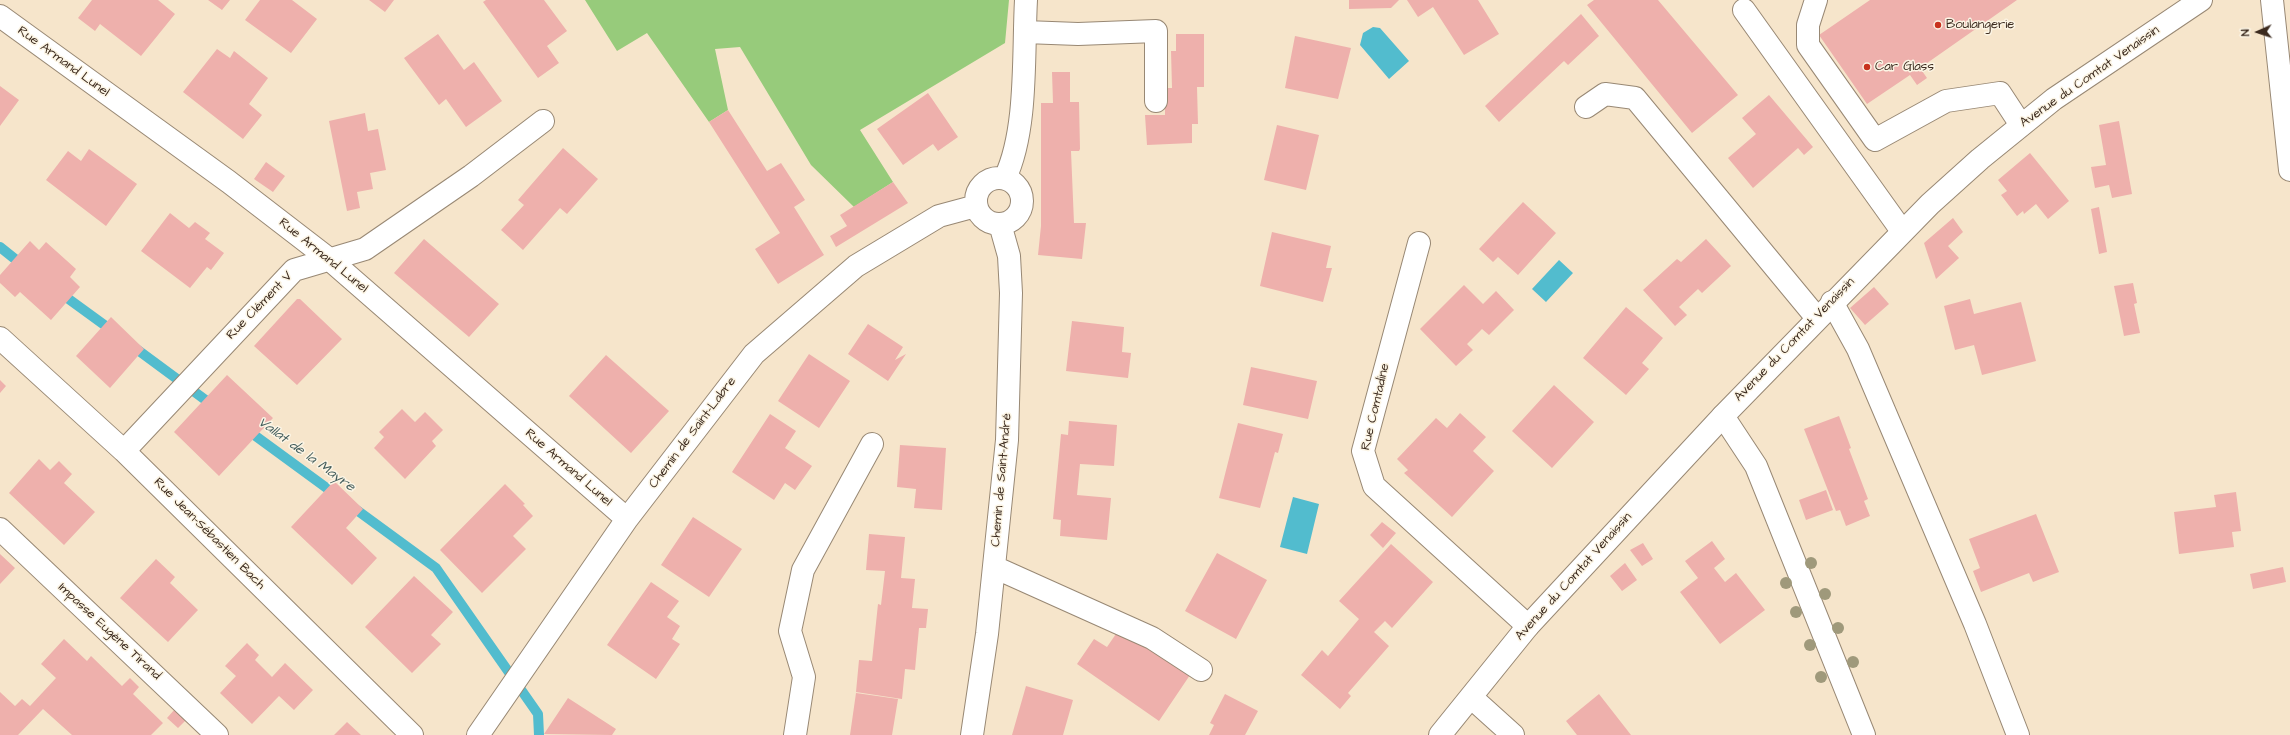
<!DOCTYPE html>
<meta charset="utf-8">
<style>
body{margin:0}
#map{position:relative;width:2290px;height:735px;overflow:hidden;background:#f6e5cb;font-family:"Architects Daughter",sans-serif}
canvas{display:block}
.north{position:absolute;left:2238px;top:12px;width:40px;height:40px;-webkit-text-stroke:3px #fcf5e5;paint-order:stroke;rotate:267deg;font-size:11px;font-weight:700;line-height:16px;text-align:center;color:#3b2a1e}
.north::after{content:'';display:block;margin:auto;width:14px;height:18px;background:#3b2a1e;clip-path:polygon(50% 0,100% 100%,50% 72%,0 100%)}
</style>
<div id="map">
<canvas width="2290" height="735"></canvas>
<div class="north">N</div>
</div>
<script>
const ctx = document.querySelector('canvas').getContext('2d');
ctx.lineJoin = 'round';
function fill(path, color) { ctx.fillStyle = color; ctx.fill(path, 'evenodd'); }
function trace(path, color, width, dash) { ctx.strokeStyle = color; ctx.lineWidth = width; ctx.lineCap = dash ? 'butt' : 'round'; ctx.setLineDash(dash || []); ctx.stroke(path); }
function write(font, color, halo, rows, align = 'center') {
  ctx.font = font + ' "Architects Daughter",sans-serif'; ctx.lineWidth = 3; ctx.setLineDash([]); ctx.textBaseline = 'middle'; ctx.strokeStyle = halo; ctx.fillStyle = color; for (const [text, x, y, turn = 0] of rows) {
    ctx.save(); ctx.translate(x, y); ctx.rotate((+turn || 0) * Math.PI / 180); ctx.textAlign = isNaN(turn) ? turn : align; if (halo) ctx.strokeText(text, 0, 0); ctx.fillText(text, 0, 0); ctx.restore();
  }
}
const green = new Path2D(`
 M585,0H1009L1005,43L860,130L893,182L854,207L811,165L740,47L715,49L728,110L709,122L647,33L617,51Z`);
const water = new Path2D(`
 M1373,27L1380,28L1409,61L1389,79L1360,45L1363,33Z
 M1559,260L1573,273L1546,302L1532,289Z
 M1293,497L1319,504L1307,554L1280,547Z`);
const stream = new Path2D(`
 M0,247L25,267
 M59,292L114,332
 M131,345L215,407
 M246,429L436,568L538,714L539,735`);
const building = new Path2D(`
 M92,0H158L175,14L141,56L100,24L95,31L78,18Z
 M208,0H230L222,10Z
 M260,0H292L317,19L291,53L245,20Z
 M369,0H394L385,12Z
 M486,0H544L567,31L547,46L559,63L538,78L483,2Z
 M1349,0H1399L1391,8L1349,9Z
 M1407,0H1478L1499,34L1464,55L1433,7L1418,17Z
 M1594,0H1658L1738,95L1692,133L1587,5Z
 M1870,0H2017L1920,68L1927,78L1917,85L1910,75L1867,104L1819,35Z
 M1581,14L1599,36L1568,65L1564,61L1499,122L1485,106Z
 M438,34L464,70L474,62L502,101L466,127L446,99L439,105L404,58Z
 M1176,34H1204V87H1197L1198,124H1192V143L1147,145L1145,115H1165V88H1172L1171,51H1176Z
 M1295,36L1351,48L1338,99L1285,88Z
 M217,49L230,58L234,51L268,78L249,104L262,115L243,139L183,92Z
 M1052,72H1070V102H1079L1080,149L1079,151H1071L1074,223H1086L1082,259L1038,255L1041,226V103H1053Z
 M0,86L19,100L0,126Z
 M928,93L958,137L938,151L933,144L903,165L877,129Z
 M1769,95L1813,147L1804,155L1798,148L1753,188L1728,158L1756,134L1742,118Z
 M728,110L767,171L781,163L805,200L794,207L824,255L778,284L755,249L780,233L709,122Z
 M365,113L368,131L378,129L386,170L370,173L373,189L357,192L360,208L347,211L329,121Z
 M2119,121L2132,194L2112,198L2109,185L2095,188L2091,167L2106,165L2099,125Z
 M1277,125L1319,135L1306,190L1264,180Z
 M563,148L598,179L567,214L560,208L523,250L501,230L524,205L518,200Z
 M89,149L137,184L106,226L46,180L68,151L81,161Z
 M2030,153L2069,201L2048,219L2036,204L2024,214L2023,211L2017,216L2001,195L2007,191L1998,180Z
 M266,162L285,176L273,192L254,179Z
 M893,182L908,203L836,247L830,236L847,226L840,215Z
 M1523,202L1556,233L1518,275L1498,257L1493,262L1479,249Z
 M2099,207L2107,252L2099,254L2091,209Z
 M170,213L189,228L195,222L210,233L205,239L224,253L211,270L207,267L190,288L141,251Z
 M1953,218L1963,232L1948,246L1959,258L1936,279L1924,243Z
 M1272,232L1331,246L1326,268H1332L1323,302L1260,286Z
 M424,239L499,304L469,337L394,273Z
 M1706,239L1731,266L1702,293L1698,289L1679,307L1687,315L1675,326L1643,290L1677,259L1681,262Z
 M30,241L39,250L46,242L76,269L70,277L80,287L51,320L20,292L15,297L0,283V275Z
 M2133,283L2137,303L2134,304L2140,333L2124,336L2114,286Z
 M1464,285L1483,304L1496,291L1514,310L1489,335L1482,329L1467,344L1473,350L1456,366L1420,329Z
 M1874,287L1889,304L1865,325L1850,308Z
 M297,299H300L342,339L297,385L254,346Z
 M1970,299L1974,314L2021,302L2036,361L1982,375L1974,345L1955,350L1944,306Z
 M1626,307L1663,338L1642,363L1649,369L1626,395L1583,358Z
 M111,317L144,349L110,388L76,356Z
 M1072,321L1124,327L1122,352L1131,353L1128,378L1066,371Z
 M868,324L903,347L895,360L906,354L888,381L848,354Z
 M809,354L850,381L819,428L778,401Z
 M606,355L669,411L631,453L569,396Z
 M1251,367L1317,381L1308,419L1243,405Z
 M227,375L273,418L219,476L174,432Z
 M0,380L6,386L0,393Z
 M1554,385L1594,422L1552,468L1512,431Z
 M402,409L415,422L425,412L443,430L432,441L436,446L405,479L374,448L384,437L379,432Z
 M1460,413L1486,437L1473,451L1494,471L1452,517L1404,473L1408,470L1397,459L1436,418L1447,428Z
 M770,414L796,431L785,448L812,466L795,490L785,483L774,500L732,472Z
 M1839,416L1851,448L1849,449L1868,499L1864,501L1870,516L1846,526L1840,510L1836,511L1804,429Z
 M1069,421L1117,425L1114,466L1080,464L1077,495L1111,498L1107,540L1060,536L1061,520L1053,519L1061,434L1068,435Z
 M1238,423L1283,434L1278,453L1275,452L1260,508L1219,498Z
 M900,445L946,448L942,510L914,508L916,489L897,487Z
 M39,459L50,470L59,461L72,474L64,483L95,512L64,545L9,493Z
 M334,481L363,509L346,528L377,558L352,585L291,527Z
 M505,484L525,504L523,505L533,516L513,536L526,549L482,593L440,550Z
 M1826,490L1833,510L1806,520L1799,500Z
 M2236,492L2241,531L2232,532L2234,547L2179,554L2174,512L2216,507L2214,495Z
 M2036,514L2059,572L2033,582L2029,573L1981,592L1973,571L1980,568L1969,539Z
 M693,517L742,549L709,597L661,565Z
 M1382,522L1396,533L1383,548L1370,535Z
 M869,534L905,537L901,578L915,579L912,608L928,609L926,628H919L915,670L905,669L902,699L856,692L859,660L872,661L878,604L881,605L885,571L866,570Z
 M1712,541L1725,559L1714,568L1725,582L1736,573L1765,610L1720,644L1680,592L1698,578L1685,561Z
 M1643,543L1653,559L1642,566L1630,550Z
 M1391,544L1433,582L1392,628L1385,621L1374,632L1389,646L1348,693L1351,696L1340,709L1301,675L1322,650L1328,656L1359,619L1339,601Z
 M1217,553L1267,580L1236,639L1185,611Z
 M0,554L15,568L0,584Z
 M156,559L175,577L170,583L198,610L168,642L120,598Z
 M1625,563L1637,580L1622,591L1610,576Z
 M2283,567L2286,582L2253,589L2250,574Z
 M414,576L453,612L431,635L441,644L412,673L365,627Z
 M651,582L679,601L667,617L680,626L672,639L680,644L656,679L607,645Z
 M1118,631L1149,646L1190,675L1159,721L1077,664L1094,639L1107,647Z
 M64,639L87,661L91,656L122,686L130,678L139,687L133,694L163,723L151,735H72L43,709L18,735H0V692L15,706L22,699L30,706L56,678L41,664Z
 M247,643L259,655L255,660L272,677L285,663L313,690L294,710L279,696L252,724L220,693L236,676L225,666Z
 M1026,686L1073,700L1063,735H1012Z
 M856,693L898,699L892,735H850Z
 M1225,694L1258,711L1245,735H1209L1214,725L1210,723Z
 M1599,694L1631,735H1577L1566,721Z
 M568,698L616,729L612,735L544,734Z
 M175,709L187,719L178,728L167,718Z
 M347,722L361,735H334Z`);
const minor = new Path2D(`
 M1816,0L1808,25V45L1875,140L1946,101L2000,93L2021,125
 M2272,0L2290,170
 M1744,10L1902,231
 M0,16L229,182L329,259L627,519
 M1025,32L1078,34L1156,31V101
 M1586,107L1605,94L1635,98L1817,318
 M976 201a23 23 0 1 1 46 0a23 23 0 1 1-46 0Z
 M1005,178C1028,130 1023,53 1026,0
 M1419,243L1363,451L1374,486L1528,626
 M1832,302L1858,349L1975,624L2018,735
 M0,338L124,451L412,735
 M1723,416L1756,466L1864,735
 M124,451L294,270L365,249L471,176L543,121
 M0,529L217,735
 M994,567L1152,638L1201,670
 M1472,698L1513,735
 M478,735L627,519L754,354L856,266L939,216L976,206
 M795,735L804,677L790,631L803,570L872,444
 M972,735L987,634L1007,440L1011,293L1009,256L1000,224`);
const major = new Path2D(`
 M1440,735L1528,626L1723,416L1930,204L1980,159L2054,99L2201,0`);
const trees = [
 [1811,563],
 [1786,583],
 [1825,594],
 [1796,612],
 [1838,628],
 [1810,645],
 [1853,662],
 [1821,677]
];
const markers = [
 [1938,25,4,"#c8321e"],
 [1867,67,4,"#c8321e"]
];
const poiNames = [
 ["Boulangerie",1946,25],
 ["Car Glass",1875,67]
];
const streetNames = [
 ["Rue Armand Lunel",63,62,36],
 ["Avenue du Comtat Venaissin",2090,77,-35],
 ["Rue Armand Lunel",323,256,39],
 ["Rue Clément V",260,306,-46],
 ["Avenue du Comtat Venaissin",1795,340,-46],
 ["Rue Comtadine",1376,407,-77],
 ["Chemin de Saint-Labre",693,433,-53],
 ["Rue Armand Lunel",568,468,41],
 ["Chemin de Saint-André",1002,480,-85],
 ["Rue Jean-Sébastien Bach",209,534,45],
 ["Avenue du Comtat Venaissin",1574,577,-48],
 ["Impasse Eugène Tirand",109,632,43]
];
const waterNames = [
 ["Vallat de la Mayre",306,455,36]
];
fill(green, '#97cb7b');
fill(water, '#52bcce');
trace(stream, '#52bcce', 10);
fill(building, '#eeb0ac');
trace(minor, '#988874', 24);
trace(major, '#988874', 24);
trace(minor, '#fff', 22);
trace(major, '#fff', 22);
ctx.fillStyle = '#9f997b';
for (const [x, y] of trees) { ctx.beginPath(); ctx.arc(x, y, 6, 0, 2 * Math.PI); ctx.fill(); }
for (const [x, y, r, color] of markers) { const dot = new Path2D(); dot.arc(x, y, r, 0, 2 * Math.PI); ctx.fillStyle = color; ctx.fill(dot); trace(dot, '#fcf5e5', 1.5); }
write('13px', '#3b2a1e', '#fcf5e5', poiNames, 'left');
write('13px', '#3b2a1e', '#fcf5e5', streetNames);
write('italic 14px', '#435d5c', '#fcf5e5', waterNames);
</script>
